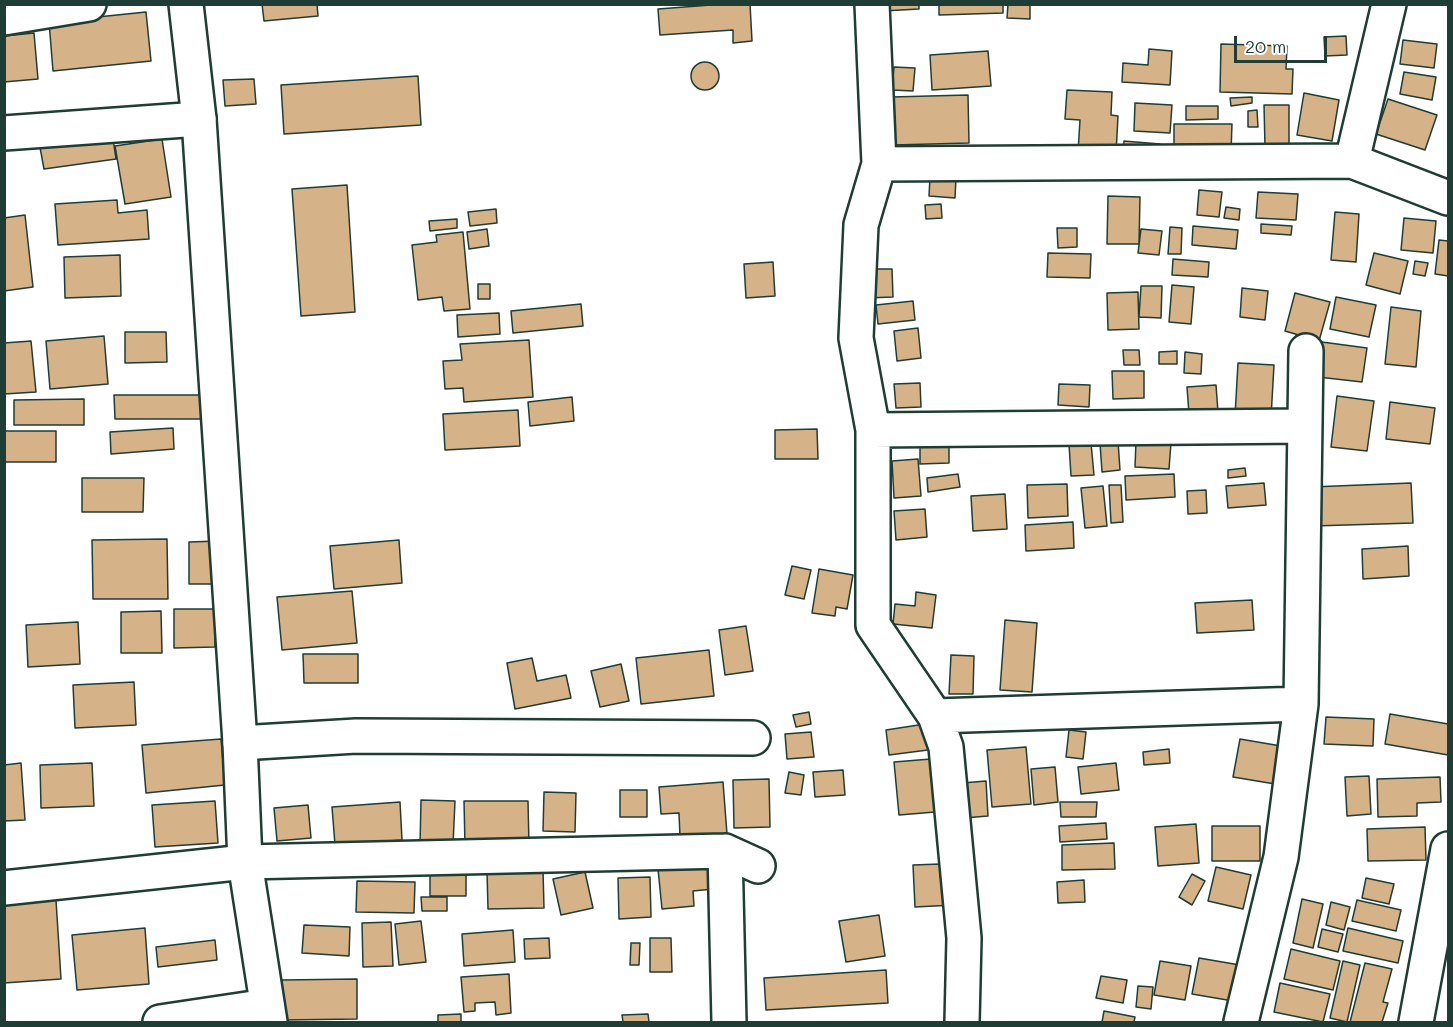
<!DOCTYPE html>
<style>
body{margin:0}
#map{position:relative;width:1453px;height:1027px;overflow:hidden;background:#fff;font-family:Mali,sans-serif}
canvas{display:block}
.frame{position:absolute;inset:0;border:6px solid #1f3d34;pointer-events:none}
.scale{position:absolute;left:1234px;top:36px;width:93px;height:27px;box-sizing:border-box;border:3px solid #1f3d34;border-top:0;padding-left:8px;font-size:18px;line-height:21px;white-space:nowrap;color:#1f3d34;-webkit-text-stroke:4px #fff;paint-order:stroke}
</style>
<div id="map">
<canvas width="1453" height="1027"></canvas>
<div class="frame"></div>
<div class="scale">20 m</div>
</div>
<script>
const ctx = document.querySelector('canvas').getContext('2d');
ctx.lineJoin = 'round';
function fill(path, color) { ctx.fillStyle = color; ctx.fill(path, 'evenodd'); }
function trace(path, color, width, dash) { ctx.strokeStyle = color; ctx.lineWidth = width; ctx.lineCap = dash ? 'butt' : 'round'; ctx.setLineDash(dash || []); ctx.stroke(path); }
const building = new Path2D(`
 M262,4H317L318,16L264,21Z
 M724,4H750L752,41L733,43V30L660,35L658,9Z
 M883,4H919V9L883,11Z
 M939,4H1003V13L939,15Z
 M1008,4H1030V19L1007,18Z
 M146,12L151,61L53,71L49,22Z
 M34,33L38,79L4,82V36Z
 M1346,36L1347,55L1325,56L1324,37Z
 M1403,40L1437,44L1434,68L1400,64Z
 M1221,44L1287,46L1286,69H1293L1292,94L1220,92Z
 M1149,49L1172,51L1170,85L1122,82L1123,63L1148,65Z
 M988,51L991,86L932,90L930,55Z
 M691 76a14 14 0 1 1 28 0a14 14 0 1 1-28 0Z
 M894,67L915,68L913,91L892,90Z
 M1404,72L1436,77L1432,100L1400,94Z
 M418,76L421,125L284,134L281,85Z
 M254,79L256,104L225,106L223,80Z
 M1067,90L1112,92L1111,115L1118,116L1116,154L1078,152L1080,120L1065,119Z
 M1304,93L1339,100L1332,141L1297,135Z
 M968,95L969,143L893,145L891,97Z
 M1252,97V103L1231,106L1230,98Z
 M1388,99L1437,115L1425,150L1376,134Z
 M1135,103L1172,105L1170,133L1134,131Z
 M1264,105H1289V147H1265Z
 M1186,106H1218V119L1186,120Z
 M1257,110L1258,127H1248V111Z
 M1174,124H1232L1231,152H1174Z
 M112,132L116,159L44,169L39,142Z
 M162,139L171,197L125,204L115,146Z
 M1124,141L1160,144L1159,162L1123,159Z
 M930,177L956,178L955,198L929,196Z
 M347,185L355,312L301,316L292,189Z
 M1199,190L1222,192L1219,217L1197,215Z
 M1258,192L1298,194L1296,220L1256,218Z
 M1108,196L1140,197L1139,244H1107Z
 M117,200L118,213L147,210L149,239L58,245L55,204Z
 M941,204L942,218L926,219L925,205Z
 M1226,207L1240,209L1239,220L1224,218Z
 M496,209L497,223L470,226L468,212Z
 M1335,212L1359,214L1356,262L1331,260Z
 M25,215L33,287L4,291V218Z
 M1404,218L1436,221L1433,253L1401,250Z
 M457,219V228L430,231L429,221Z
 M1261,224L1292,226L1291,235L1261,233Z
 M1193,226L1238,230L1236,249L1192,245Z
 M1170,227L1182,228L1181,254H1168Z
 M1057,228H1077V247L1058,248Z
 M487,229L489,246L469,249L467,232Z
 M1141,229L1162,231L1159,255L1138,253Z
 M463,232L470,309L444,311L442,297L418,300L412,245L437,242L436,235Z
 M1439,240L1448,241V276L1435,274Z
 M1048,253L1091,254L1090,278L1047,277Z
 M1374,253L1408,261L1400,294L1366,285Z
 M120,255L121,296L65,298L64,257Z
 M1173,259L1209,262L1208,277L1172,275Z
 M1415,261L1428,263L1425,276L1413,274Z
 M773,262L775,296L746,298L744,264Z
 M867,269H892L893,297L867,298Z
 M478,284H490V299H478Z
 M1172,285L1194,287L1191,324L1169,322Z
 M1141,286H1162L1161,318L1139,317Z
 M1242,288L1268,291L1265,320L1240,317Z
 M1138,292L1139,329L1108,330L1107,293Z
 M1295,293L1330,302L1319,341L1285,331Z
 M1336,297L1376,305L1369,337L1330,329Z
 M913,301L915,320L878,324L876,305Z
 M581,304L583,326L513,333L511,311Z
 M1391,307L1421,311L1416,367L1385,364Z
 M499,313L500,334L458,337L457,315Z
 M918,328L921,358L897,361L894,331Z
 M125,332H166L167,362L125,363Z
 M104,336L108,384L50,389L46,341Z
 M529,340L533,397L464,402L463,388L445,389L443,361L462,360L460,344Z
 M31,341L36,392L4,394V343Z
 M1322,342L1367,348L1362,382L1318,377Z
 M1123,350H1139L1140,365H1124Z
 M1177,351V364H1159V352Z
 M1185,352L1202,354L1201,374L1184,373Z
 M1238,363L1274,365L1271,418L1235,416Z
 M1112,371H1144V398L1113,399Z
 M920,383L921,407L896,408L894,384Z
 M1059,384L1090,385L1089,407L1058,405Z
 M1216,385L1218,412L1189,414L1187,387Z
 M114,395H201V419H115Z
 M1337,396L1374,401L1367,451L1331,447Z
 M572,397L574,421L530,426L528,402Z
 M84,399V425H14V400Z
 M1390,402L1435,408L1430,444L1386,439Z
 M518,410L520,446L445,450L443,414Z
 M173,428L174,449L111,454L110,432Z
 M817,429L818,459H775V430Z
 M4,431H56V462H4Z
 M1118,441L1120,470L1102,472L1100,443Z
 M1136,441L1171,443L1169,469L1135,467Z
 M1091,443L1094,475L1071,476L1069,444Z
 M920,446H949V463L920,464Z
 M918,459L921,496L894,498L892,461Z
 M1245,468L1246,476L1228,478V470Z
 M958,474L960,487L928,492L927,478Z
 M1174,474L1175,497L1126,500L1125,476Z
 M82,478H144L143,512H82Z
 M1264,483L1266,505L1228,508L1226,486Z
 M1411,483L1413,523L1313,526L1311,487Z
 M1067,484L1068,516L1028,518L1027,485Z
 M1109,485H1121L1123,522L1111,523Z
 M1103,486L1107,526L1085,528L1081,488Z
 M1206,490L1207,513L1188,514L1187,491Z
 M1005,494L1007,529L973,531L971,496Z
 M925,509L927,537L896,540L894,511Z
 M1073,522L1074,548L1026,551L1025,525Z
 M167,539L168,599H93L92,540Z
 M399,540L402,583L334,589L330,546Z
 M218,541V584H189V542Z
 M1408,546L1409,576L1363,579L1362,549Z
 M792,566L811,570L804,599L785,595Z
 M819,569L853,575L847,609L836,607L835,616L812,613Z
 M352,591L357,643L282,650L277,597Z
 M916,592L936,595L932,628L893,624L895,604L915,606Z
 M1252,600L1254,630L1197,633L1195,603Z
 M174,609H215V647L174,648Z
 M161,611L162,653H121V612Z
 M1005,620L1037,623L1032,692L1000,690Z
 M78,622L80,664L28,667L26,625Z
 M746,626L753,671L725,675L719,630Z
 M709,650L714,696L641,704L636,658Z
 M303,654H358V683H304Z
 M951,655L974,656L973,694H949Z
 M532,658L537,681L566,675L571,698L515,709L507,663Z
 M621,664L629,701L600,707L591,671Z
 M134,682L136,725L75,728L73,685Z
 M809,712L811,724L796,727L793,715Z
 M1390,714L1448,724V755L1385,744Z
 M1326,717L1374,719L1373,746L1324,744Z
 M925,724L928,750L889,755L886,730Z
 M1069,730L1086,732L1083,759L1066,757Z
 M811,732L814,757L787,759L785,734Z
 M221,739L225,785L146,793L142,745Z
 M1240,739L1281,746L1275,784L1233,777Z
 M1026,747L1031,804L992,807L987,750Z
 M1169,749L1170,763L1144,765L1143,752Z
 M931,759L935,812L899,815L894,762Z
 M21,763L25,820L4,821V765Z
 M92,763L94,806L41,808L40,765Z
 M1116,763L1119,790L1081,794L1078,767Z
 M1055,767L1058,802L1034,805L1031,769Z
 M843,770L845,795L815,797L813,772Z
 M789,772L804,775L801,795L785,793Z
 M1369,776L1371,814L1347,816L1345,777Z
 M1440,777L1441,802L1417,803V816L1378,817L1377,779Z
 M769,779L770,827L734,828L733,780Z
 M986,781L988,816L964,818L962,783Z
 M723,782L727,834L680,837L679,813L661,814L659,787Z
 M620,790H647V817H620Z
 M544,792L576,793L575,832L543,831Z
 M421,800L455,801L453,845H420Z
 M215,801L218,843L155,847L152,805Z
 M464,801H528L529,846H465Z
 M400,802L402,840L335,845L332,807Z
 M1060,802H1097L1096,817H1061Z
 M308,805L311,838L277,841L274,808Z
 M1106,823L1107,839L1060,842L1059,826Z
 M1196,824L1199,863L1158,866L1155,827Z
 M1212,826H1260V861H1212Z
 M1425,827L1426,860L1368,861L1367,829Z
 M1114,843L1115,869L1062,870V845Z
 M712,864L714,889L693,891L694,906L662,909L658,869Z
 M940,864V877H953L954,905L915,907L913,865Z
 M1216,867L1251,875L1243,909L1208,901Z
 M543,870L544,908L488,909L487,871Z
 M585,872L593,908L561,915L553,879Z
 M1192,874L1205,881L1192,905L1179,897Z
 M430,875H466V896H430Z
 M650,877L651,917L619,919L618,878Z
 M1366,878L1394,884L1389,904L1362,898Z
 M1084,880L1085,902L1058,903L1057,882Z
 M357,881L415,882L414,913L356,912Z
 M421,897H447V911H422Z
 M1302,899L1323,904L1313,948L1293,943Z
 M56,900L61,979L4,983V904Z
 M1357,900L1401,910L1396,931L1352,921Z
 M1331,902L1350,907L1344,930L1326,925Z
 M879,915L885,956L846,962L839,921Z
 M421,921L426,962L399,965L395,924Z
 M391,922L393,966L363,967L362,923Z
 M304,925L350,927L349,956L302,953Z
 M145,928L149,984L77,990L72,935Z
 M1348,928L1403,941L1398,963L1343,951Z
 M1322,929L1343,934L1338,952L1318,947Z
 M513,930L515,962L464,966L462,934Z
 M549,938L550,958L525,959L524,939Z
 M650,938H671L672,972H650Z
 M215,940L217,960L158,967L156,947Z
 M631,943H640L639,965H630Z
 M1291,949L1340,961L1333,990L1284,979Z
 M1199,958L1240,965L1233,1001L1192,994Z
 M1160,961L1191,966L1185,1000L1154,995Z
 M1343,961L1360,965L1347,1022L1330,1018Z
 M1365,963L1392,969L1383,1002L1388,1003L1382,1022H1350Z
 M886,970L888,1003L766,1010L764,978Z
 M509,974L511,1013L496,1015L495,1002L475,1003V1011L464,1012L461,977Z
 M1101,976L1127,980L1123,1003L1096,998Z
 M357,979V1019L282,1020V980Z
 M1280,983L1330,994L1323,1022L1274,1012Z
 M1138,986L1153,987L1151,1009L1136,1007Z
 M1104,1011L1135,1017L1134,1022H1102Z
 M461,1014V1022H438V1015Z
 M648,1014L649,1022H623L622,1015Z`);
const street = new Path2D(`
 M872,4L879,164L861,225L856,338L873,430L1304,426
 M4,18L89,4
 M4,133L199,119
 M1352,161L1389,4
 M879,164L1352,161L1448,198
 M873,430V625L935,716L946,747L964,938L962,1022
 M935,716L1301,704
 M240,743L356,736L753,738
 M725,851L729,1022
 M4,888L245,862L725,851L758,866
 M160,1022L267,1006
 M1241,1022L1281,857L1301,704L1306,351
 M1416,1022L1448,849`);
const secondary = new Path2D(`
 M186,4L199,119L240,743L245,862L270,1022`);
fill(building, '#d5b287');
trace(building, '#1f3d34', 1.5);
trace(street, '#1f3d34', 38);
trace(secondary, '#1f3d34', 38);
trace(street, '#fff', 33);
trace(secondary, '#fff', 33);
</script>
